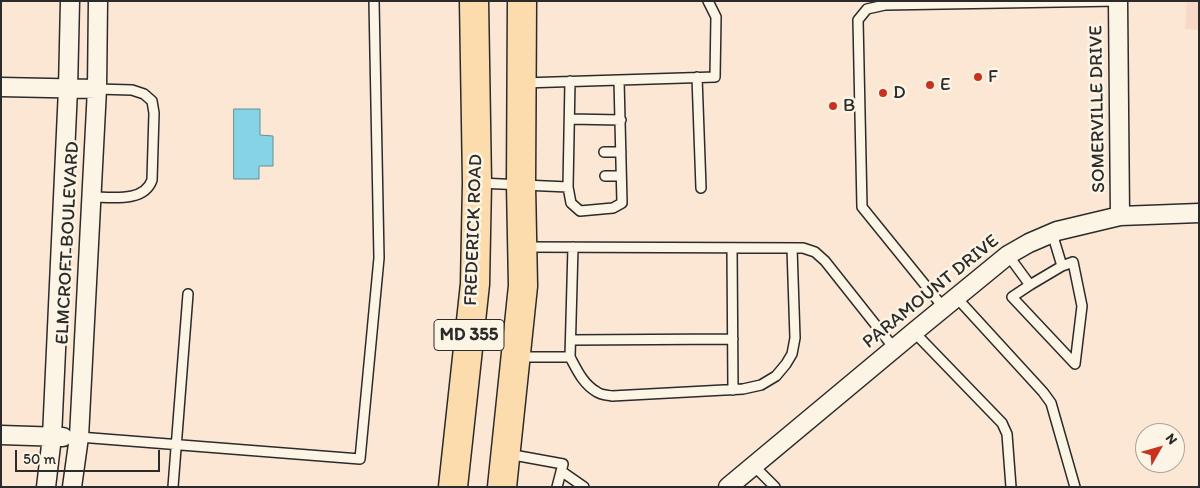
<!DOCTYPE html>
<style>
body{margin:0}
#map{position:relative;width:1200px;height:488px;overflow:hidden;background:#fce7d5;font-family:Itim,sans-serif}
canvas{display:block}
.frame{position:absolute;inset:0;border:2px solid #2b2b2b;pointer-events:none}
.north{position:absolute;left:1135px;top:423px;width:50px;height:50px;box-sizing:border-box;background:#fcf5e5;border:1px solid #a8a49b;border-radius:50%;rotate:52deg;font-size:14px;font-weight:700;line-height:20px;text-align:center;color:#2b2b2b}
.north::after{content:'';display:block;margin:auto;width:18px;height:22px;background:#c8321e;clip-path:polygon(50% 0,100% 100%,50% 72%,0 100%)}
.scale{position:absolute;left:15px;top:450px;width:145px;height:22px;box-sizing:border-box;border:2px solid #2b2b2b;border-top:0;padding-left:6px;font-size:15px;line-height:18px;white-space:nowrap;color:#2b2b2b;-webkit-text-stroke:4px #fcf5e5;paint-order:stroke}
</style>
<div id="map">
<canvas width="1200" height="488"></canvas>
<div class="frame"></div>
<div class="north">N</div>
<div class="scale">50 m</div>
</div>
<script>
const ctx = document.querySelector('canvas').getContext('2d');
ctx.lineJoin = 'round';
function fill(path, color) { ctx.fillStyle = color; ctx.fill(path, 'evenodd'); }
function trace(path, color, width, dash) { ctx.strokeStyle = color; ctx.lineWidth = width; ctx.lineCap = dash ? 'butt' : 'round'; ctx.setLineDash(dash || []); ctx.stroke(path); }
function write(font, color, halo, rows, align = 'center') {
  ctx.font = font + ' Itim,sans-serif'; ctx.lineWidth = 5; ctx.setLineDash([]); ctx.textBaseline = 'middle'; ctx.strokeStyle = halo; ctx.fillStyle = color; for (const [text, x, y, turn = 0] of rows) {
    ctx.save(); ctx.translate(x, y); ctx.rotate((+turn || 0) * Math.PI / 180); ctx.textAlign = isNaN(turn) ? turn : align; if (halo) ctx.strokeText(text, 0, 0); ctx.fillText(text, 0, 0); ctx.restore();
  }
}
const built = new Path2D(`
 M1187,1H1199V30L1185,29Z`);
const water = new Path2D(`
 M234,109H260V135L273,136V166H259V179H234Z`);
const lane = new Path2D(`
 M697,77L701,188
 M523,83L715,77L716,17L708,1
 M570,119L621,120
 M604,152H621
 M605,176H621
 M479,183L568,187L571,203L580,211L613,208L622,203L619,80
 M568,187L570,81
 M91,197C111,197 144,203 152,180L154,113L152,101L144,94L132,90L97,89
 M1052,233L1062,266
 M525,247L803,248L815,252L825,261L894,348
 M732,248L733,390
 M1008,255L1030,285L1012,297L1075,364L1082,306L1073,262L1062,266L1030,285
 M956,297L1043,392L1051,403L1075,487
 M943,307L862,207L858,20L867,9L885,5L1118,1
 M914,332L1002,423L1007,434L1011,487
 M571,340L733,339
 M518,357H570C577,370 583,384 597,392C601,395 607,395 612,396L743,389L761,385L776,376L786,364L792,354L795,338L792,248
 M570,357L573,247
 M79,437L360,459L379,258L374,1
 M508,454L563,464L557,487
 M753,465L775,487
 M561,471L584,487
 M173,487L188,294`);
const street = new Path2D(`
 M1118,1L1120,216
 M1,87L97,89
 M1,435L63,437
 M46,487L52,437L68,89L70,1
 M72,487L79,437L97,89L98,1
 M728,487L914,332L1008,255L1029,243L1057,231L1120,216L1199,213`);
const primary = new Path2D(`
 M453,487L475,284L477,183L474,1
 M502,487L523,286L521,185L522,1`);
const markers = [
 [978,77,5,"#c8321e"],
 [930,85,5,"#c8321e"],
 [883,93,5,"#c8321e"],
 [833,106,5,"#c8321e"]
];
const shields = [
 [469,335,70]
];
const shieldNames = [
 ["MD 355",469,335]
];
const poiNames = [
 ["F",988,77],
 ["E",940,85],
 ["D",893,93],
 ["B",843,106]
];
const streetNames = [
 ["SOMERVILLE DRIVE",1098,109,-91],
 ["FREDERICK ROAD",474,230,-88],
 ["ELMCROFT BOULEVARD",68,243,-87],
 ["PARAMOUNT DRIVE",931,292,-39]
];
fill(built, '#f8d9c7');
fill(water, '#86d3e5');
trace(water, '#62909b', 1);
trace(lane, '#2b2b2b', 12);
trace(street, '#2b2b2b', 21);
trace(primary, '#2b2b2b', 31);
trace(lane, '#fcf5e5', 9);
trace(street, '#fcf5e5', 18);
trace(primary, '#fcdcac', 28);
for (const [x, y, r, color] of markers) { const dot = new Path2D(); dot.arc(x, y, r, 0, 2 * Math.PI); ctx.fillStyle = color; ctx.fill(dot); trace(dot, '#fcf5e5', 2); }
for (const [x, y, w] of shields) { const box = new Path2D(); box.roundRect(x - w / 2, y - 15.5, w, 31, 4); ctx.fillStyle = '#fcf5e5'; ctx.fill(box); trace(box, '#2b2b2b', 1); }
write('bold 18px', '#2b2b2b', null, shieldNames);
write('19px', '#2b2b2b', '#fcf5e5', poiNames, 'left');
write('19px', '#2b2b2b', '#fcf5e5', streetNames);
</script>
